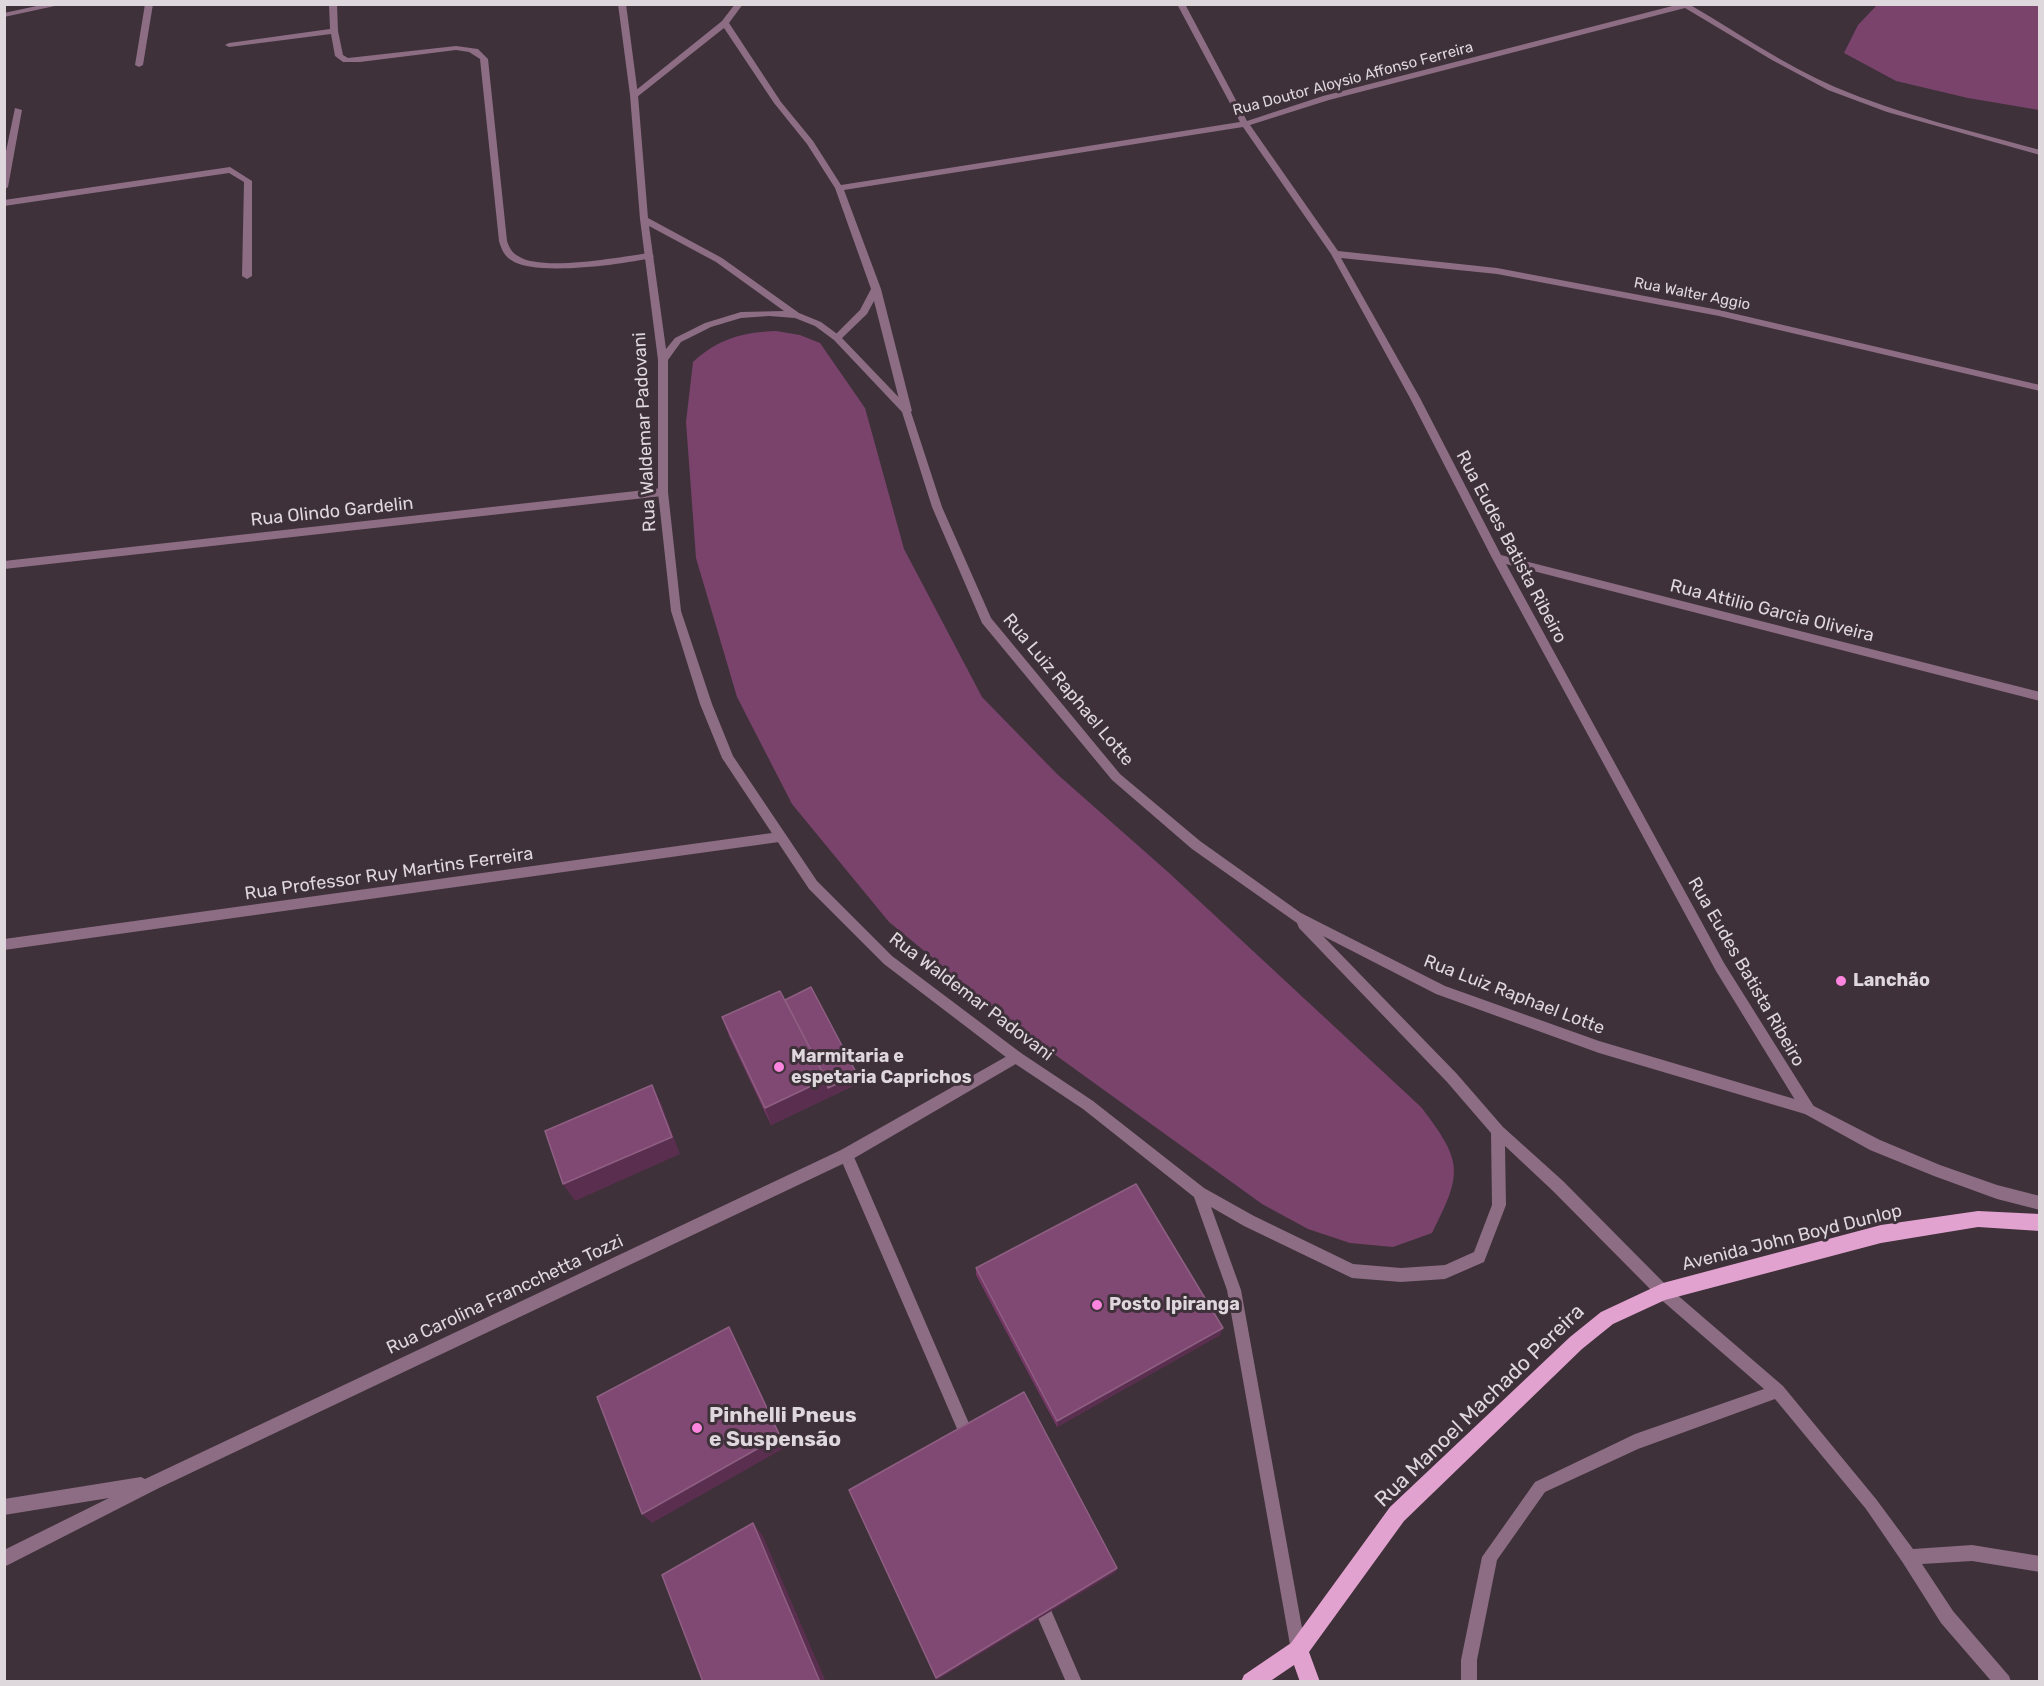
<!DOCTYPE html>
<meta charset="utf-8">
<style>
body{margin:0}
#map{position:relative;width:2044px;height:1686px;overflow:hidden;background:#3e313a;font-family:Rubik,sans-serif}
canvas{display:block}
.frame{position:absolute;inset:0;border:6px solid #ded7dc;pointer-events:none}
</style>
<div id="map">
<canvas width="2044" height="1686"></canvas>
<div class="frame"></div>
</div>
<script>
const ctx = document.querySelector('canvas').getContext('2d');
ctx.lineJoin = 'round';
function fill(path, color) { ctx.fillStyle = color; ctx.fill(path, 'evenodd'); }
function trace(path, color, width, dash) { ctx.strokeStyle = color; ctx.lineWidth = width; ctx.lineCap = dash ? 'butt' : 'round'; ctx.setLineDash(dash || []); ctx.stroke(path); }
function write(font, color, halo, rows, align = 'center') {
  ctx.font = font + ' Rubik,sans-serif'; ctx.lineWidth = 6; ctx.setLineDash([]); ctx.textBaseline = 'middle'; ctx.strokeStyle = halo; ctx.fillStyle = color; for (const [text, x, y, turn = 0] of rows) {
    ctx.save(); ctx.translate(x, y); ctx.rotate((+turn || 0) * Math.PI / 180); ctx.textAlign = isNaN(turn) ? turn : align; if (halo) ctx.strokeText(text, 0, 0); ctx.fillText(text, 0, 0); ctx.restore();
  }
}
const green = new Path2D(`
 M1877,5H2039V110L1968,98L1896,81L1844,53L1858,25Z
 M776,331L800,335L820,343L865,408L904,549L982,697L1057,774L1168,872L1421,1107C1463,1162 1463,1172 1432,1233L1393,1247L1350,1243L1308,1229L1262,1204L1018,1028L889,922L792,804L737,697L696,558L686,422L693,362C718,339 743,332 776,331Z`);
const service = new Path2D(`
 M846,1149L851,1150L974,1435L977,1440L974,1445L969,1448L964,1445L839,1155L841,1150Z
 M1663,1285L1668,1287L1783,1386L1876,1499L1913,1549L1972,1545L2040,1556V1572L1972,1561L1922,1564L1953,1611L2009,1676L2011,1682H1992L1941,1623L1903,1563L1866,1509L1775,1399L1638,1449L1545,1492L1497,1560L1477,1660V1682H1461V1660L1482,1557L1535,1482L1635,1434L1764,1389L1658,1297L1656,1292L1658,1287Z
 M1039,1594L1045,1596L1082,1682H1066L1031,1602L1033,1596Z`);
const minor = new Path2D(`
 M46,4H64L4,17V13Z
 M145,4H153L143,65L139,67L135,65Z
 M329,4H337L338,31L343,55L348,58L456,46L478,49L488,59L507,241C509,247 512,253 518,256C541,272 620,257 649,253L654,256L652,258C623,264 535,277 511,260C504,256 501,248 499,241L480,59L469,52L456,50L360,62H343L335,56L331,34L229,47L225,45L229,43L330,29Z
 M735,4H743L729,23L781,102L813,141L841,185L1240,122L1177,4H1185L1247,121L1323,96L1680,4H1695L1692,6C1738,33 1786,66 1835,87C1901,115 1971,131 2040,150V155L1887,112L1828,90L1772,60L1685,8L1329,100L1250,125L1338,251L1497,268L1719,310L2040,385V391L1719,316L1497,274L1341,258L1420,398L1501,555L2040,692V701L1506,564L1724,963L1813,1105L1815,1109L1813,1113L1808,1115L1803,1113L1716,971L1492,558L1410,398L1331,254L1243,127L844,190L881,289L912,411L907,414L902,411L874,301L867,314L840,340L837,341L832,338L860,310L871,289L835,188L807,144L774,103L724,28L637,97L630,95L722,21Z
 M15,108L22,110L8,187L4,190V161Z
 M230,167L252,181V276L247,279L242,276L244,182L229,173L4,206V200Z
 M663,488L668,492L663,496L4,569V561Z
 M779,832L783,833L785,837L783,841L779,842L4,950V939Z
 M1016,1051L1021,1053L1023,1057L1021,1061L851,1160L159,1488L4,1567V1550L109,1498L4,1515V1499L141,1477L145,1479L841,1150Z`);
const tertiary = new Path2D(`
 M618,4H626L638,95L648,218L722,258L799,313L821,322L840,336L910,409L942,507L991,618L1120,774L1200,841L1301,913L1445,986L1599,1041L1808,1103L1880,1140L1940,1165L1997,1185L2040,1196V1210L1997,1199L1934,1176L1870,1150L1805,1114L1599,1053L1436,994L1323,936L1457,1074L1503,1127L1563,1181L1668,1287L1670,1292L1668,1297L1663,1299L1658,1297L1553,1191L1505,1146L1506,1205L1484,1262L1445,1279L1401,1282L1352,1278L1244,1226L1211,1207L1241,1290L1306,1650L1304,1656L1298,1658L1292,1656L1227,1290L1194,1197L1083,1109L1011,1061L884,964L809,889L722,758L700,704L671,611L658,492V360L640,219L630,95ZM649,226L716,262L784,311L741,312L705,323L675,338L666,349ZM769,316L795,318L815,326L834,340L902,412L932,507L982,623L1112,780L1192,849L1297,923L1299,928L1447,1082L1491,1133L1492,1205L1474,1252L1445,1265L1401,1268L1353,1264L1254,1216L1204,1188L1093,1101L1021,1053L892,956L817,881L733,756L712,704L681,611L668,492V360L681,342L711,327L741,318Z`);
const primary = new Path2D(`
 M1978,1211L2040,1214V1231L1978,1227L1881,1243L1665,1300L1613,1324L1582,1349L1404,1521L1309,1652L1320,1682H1300L1294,1665L1269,1682H1241L1244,1675L1291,1643L1390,1507L1570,1337L1601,1312L1663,1283L1881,1225Z`);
const wall = new Path2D(`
 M785,1000L857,1074L859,1083L771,1125L729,1036L722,1017Z
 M976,1268L1220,1335L1057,1427L976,1275Z`);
const shadedWall = new Path2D(`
 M857,1074L859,1083L771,1125L765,1108L826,1079Z
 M652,1085L661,1103L680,1154L575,1201L563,1184Z
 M729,1327L736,1340L786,1447L652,1523L642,1514Z
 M1223,1328L1220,1335L1057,1427V1421Z
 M753,1523L763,1536L826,1682H820Z
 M1117,1568L1116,1572L937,1680L936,1678Z`);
const building = new Path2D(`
 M811,987L857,1074L828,1088L826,1079L785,1000Z
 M780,991L826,1079L765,1108L722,1017Z
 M652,1085L672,1137L563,1184L545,1131Z
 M1136,1184L1223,1328L1057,1421L976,1268Z
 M729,1327L780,1436L642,1514L597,1397Z
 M1024,1392L1117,1568L936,1678L849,1490Z
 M753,1523L820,1682H703L662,1575Z`);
const markers = [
 [1841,981,6,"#fe85df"],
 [779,1067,6,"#fe85df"],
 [1097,1305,6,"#fe85df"],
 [697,1428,6,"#fe85df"]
];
const farStreetnames = [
 ["Rua Doutor Aloysio Affonso Ferreira",1353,79,-15],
 ["Rua Walter Aggio",1692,294,11]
];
const streetNames = [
 ["Rua Waldemar Padovani",645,432,-93],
 ["Rua Olindo Gardelin",332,512,-6],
 ["Rua Eudes Batista Ribeiro",1511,547,62],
 ["Rua Attilio Garcia Oliveira",1772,611,14],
 ["Rua Luiz Raphael Lotte",1068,690,50],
 ["Rua Professor Ruy Martins Ferreira",389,874,-8],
 ["Rua Eudes Batista Ribeiro",1746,972,60],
 ["Rua Luiz Raphael Lotte",1514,995,21],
 ["Rua Waldemar Padovani",971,997,37],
 ["Avenida John Boyd Dunlop",1792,1238,-14],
 ["Rua Carolina Francchetta Tozzi",505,1295,-25]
];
const poiNames = [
 ["Lanchão",1853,981],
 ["Marmitaria e",791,1057],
 ["espetaria Caprichos",791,1078],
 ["Posto Ipiranga",1109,1305]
];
const nearStreetnames = [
 ["Rua Manoel Machado Pereira",1480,1406,-44]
];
const nearPoinames = [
 ["Pinhelli Pneus",709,1416],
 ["e Suspensão",709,1440]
];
fill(green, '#79436b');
fill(service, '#8c6d83');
fill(minor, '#8c6d83');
fill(tertiary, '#8c6d83');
fill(primary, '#e2a2cf');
fill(wall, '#753866');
fill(shadedWall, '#5a2e4f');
fill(building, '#804973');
trace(building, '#8f5f83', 1.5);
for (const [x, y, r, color] of markers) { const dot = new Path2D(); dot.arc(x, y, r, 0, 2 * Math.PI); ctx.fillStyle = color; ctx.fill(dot); trace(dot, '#3e313a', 2); }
write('15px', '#ded7dc', '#3e313a', farStreetnames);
write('18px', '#ded7dc', '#3e313a', streetNames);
write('bold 18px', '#ded7dc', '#3e313a', poiNames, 'left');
write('21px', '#ded7dc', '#3e313a', nearStreetnames);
write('bold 21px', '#ded7dc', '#3e313a', nearPoinames, 'left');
</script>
